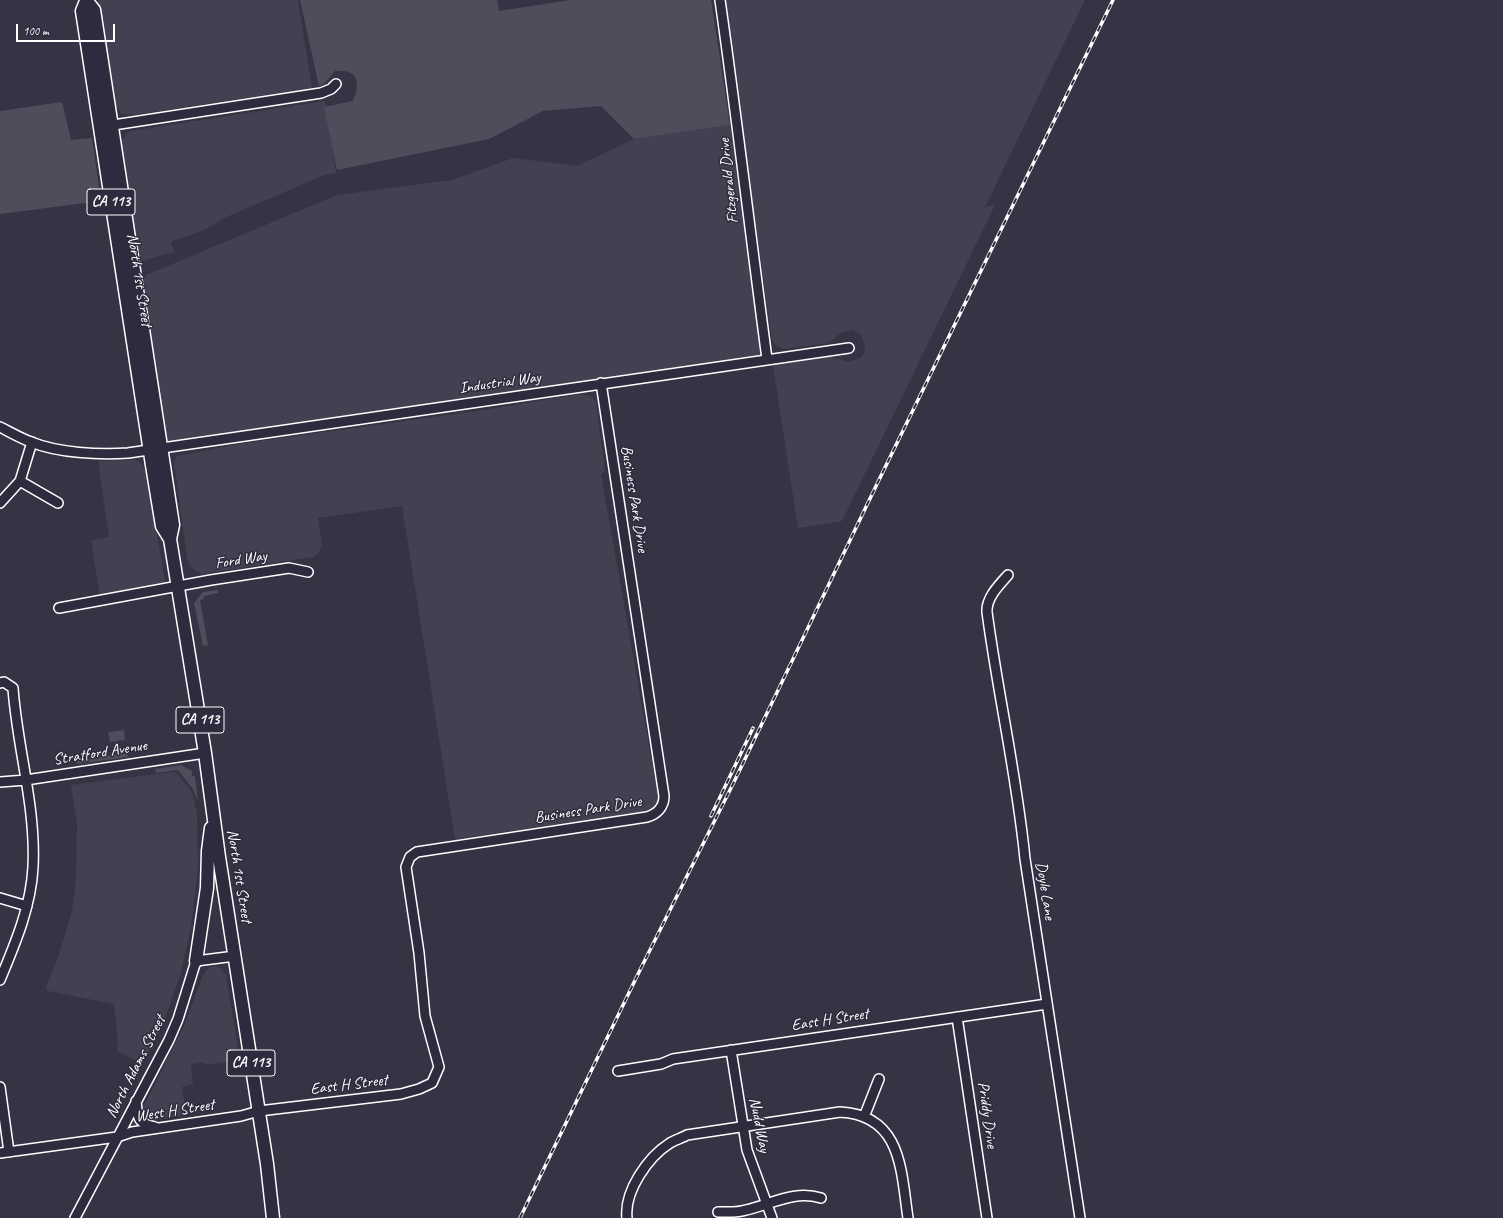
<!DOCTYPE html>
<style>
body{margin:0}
#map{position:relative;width:1503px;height:1218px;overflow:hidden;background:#373345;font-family:Caveat,sans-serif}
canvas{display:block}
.scale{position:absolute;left:16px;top:24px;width:99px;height:18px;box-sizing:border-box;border:2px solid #fff;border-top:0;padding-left:5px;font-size:12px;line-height:14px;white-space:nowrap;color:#fff;-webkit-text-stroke:3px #2f2a3d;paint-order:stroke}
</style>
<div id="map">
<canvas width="1503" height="1218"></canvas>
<div class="scale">100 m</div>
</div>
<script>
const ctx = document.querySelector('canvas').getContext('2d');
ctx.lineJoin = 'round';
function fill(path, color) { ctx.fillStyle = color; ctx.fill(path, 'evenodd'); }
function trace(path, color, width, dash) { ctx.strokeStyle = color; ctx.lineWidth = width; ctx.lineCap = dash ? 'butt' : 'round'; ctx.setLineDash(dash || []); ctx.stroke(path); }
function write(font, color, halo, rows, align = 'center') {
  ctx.font = font + ' Caveat,sans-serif'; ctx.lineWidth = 3; ctx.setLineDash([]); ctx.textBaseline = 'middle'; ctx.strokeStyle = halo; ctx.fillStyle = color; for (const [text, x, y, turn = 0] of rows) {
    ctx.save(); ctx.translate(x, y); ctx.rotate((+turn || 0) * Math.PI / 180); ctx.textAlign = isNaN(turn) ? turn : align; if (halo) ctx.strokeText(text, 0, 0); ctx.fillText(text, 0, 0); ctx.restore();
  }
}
const built = new Path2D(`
 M98,0H298L312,88L132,115L122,114L114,104Z
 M724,0H1085L985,207L995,205L842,521L798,528L773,365L829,356L849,362L860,358L864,353L865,346L861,335L852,330L841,333L828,343L784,349L776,346L772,340Z
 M325,101L336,173L322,176L224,218L206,229L171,242L174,252L138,262L120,144L126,134L131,131Z
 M730,125L747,240L761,355L166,442L139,278L337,195L452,180L513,158L577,166L634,139Z
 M580,394L591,396L596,402L605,471L601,475L659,802L655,810L455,839L402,506L318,518L322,545L318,554L313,557L201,574L192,568L187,558L174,461L177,456L188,454L238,444L478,411Z
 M135,460L142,464L146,472L166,587L100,597L91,540L109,537L99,468V461Z
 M173,772L177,773L193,794L197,815L198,868L191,927L181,973L162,1027L142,1063L117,1051L118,1042L114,1004L48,991L46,987L58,958L72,911L76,880L77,825L71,785Z
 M216,966L221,969L226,975L240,1060L205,1065L204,1062L191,1064L193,1084L182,1087L186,1115L151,1121L144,1119L142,1110L185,1024L203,975L210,967Z`);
const green = new Path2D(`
 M300,0H497L499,11L570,0H711L730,125L634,139L601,106L543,111L489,139L337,170L324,107L353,101C361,83 358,69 335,71L324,84L319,86Z
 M62,102L71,140L92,138L101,201L0,214V111Z
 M218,590V593L204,596V599L200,600L208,645L203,646L194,603L203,592Z
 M124,730L125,740L110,742L108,732Z
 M127,753L128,757L78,764L76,761Z
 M181,765L192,771V776H195L198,802L193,789L178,770L156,773L155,769Z`);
const minor = new Path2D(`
 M720,0C737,119 751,239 767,359
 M107,126L321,93L331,89L336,84
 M0,427C10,432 20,438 31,442C58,453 99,455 128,453L849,348
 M20,481L58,503
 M0,503L20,481L32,442
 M1008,575C999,585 986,598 987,612C998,695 1017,776 1025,859L1080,1218
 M59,608L211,580L289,568L308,572
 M0,683L4,682L13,688C17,747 36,806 33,867C31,907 15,944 0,980
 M0,782L26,780L205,753
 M0,898L27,906
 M957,1017L987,1218
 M731,1050L747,1150L772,1218
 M618,1071L661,1064L673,1059L1047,1004
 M0,1087L9,1152
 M136,1101C138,1118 137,1123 155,1127
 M864,1117L879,1079
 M0,1153L117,1137L132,1132L241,1116L259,1111L401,1094L419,1089L432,1083L439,1067L425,1016L419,953L406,867L410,857L417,852L647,817C657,814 664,807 664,796L601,383
 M718,1212C728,1212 737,1213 746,1210C772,1204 794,1190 821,1198
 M75,1218L169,1040L178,1019L196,961L235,956
 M627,1218C624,1191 648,1157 670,1143C675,1140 682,1138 687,1135L840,1112C902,1115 901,1171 908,1218`);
const major = new Path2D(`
 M86,0L94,10L173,525L170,539L205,753L219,857L267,1164L273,1218
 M86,1L82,11L152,465L162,526L170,539
 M196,961L207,888L208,851L211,828`);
const rail = new Path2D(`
 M711,816L753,728
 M520,1218L640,970L733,784L877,484L1113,0`);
const shields = [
 [111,202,48],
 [200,720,48],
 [251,1063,48]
];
const shieldNames = [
 ["CA 113",111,202],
 ["CA 113",200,720],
 ["CA 113",251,1063]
];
const streetNames = [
 ["Fitzgerald Drive",729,181,-96],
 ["North 1st Street",139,280,81],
 ["Industrial Way",500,383,-8],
 ["Business Park Drive",634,499,81],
 ["Ford Way",241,560,-9],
 ["Stratford Avenue",100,753,-9],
 ["Business Park Drive",588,810,-9],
 ["North 1st Street",239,876,81],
 ["Doyle Lane",1045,891,81],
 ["East H Street",830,1020,-9],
 ["North Adams Street",136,1067,-63],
 ["East H Street",349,1085,-7],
 ["West H Street",175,1111,-9],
 ["Priddy Drive",987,1115,82],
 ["Nudd Way",759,1125,79]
];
fill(built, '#444051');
fill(green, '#514c5c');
trace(minor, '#fff', 12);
trace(major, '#fff', 15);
trace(minor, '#2f2a3d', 9);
trace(major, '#2f2a3d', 12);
trace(rail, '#fff', 3.5);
trace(rail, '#2f2a3d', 2, [6]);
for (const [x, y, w] of shields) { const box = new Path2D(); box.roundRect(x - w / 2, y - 13, w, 26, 3); ctx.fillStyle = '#2f2a3d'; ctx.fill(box); trace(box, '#fff', 1); }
write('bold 15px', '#fff', null, shieldNames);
write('16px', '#fff', '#2f2a3d', streetNames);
</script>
